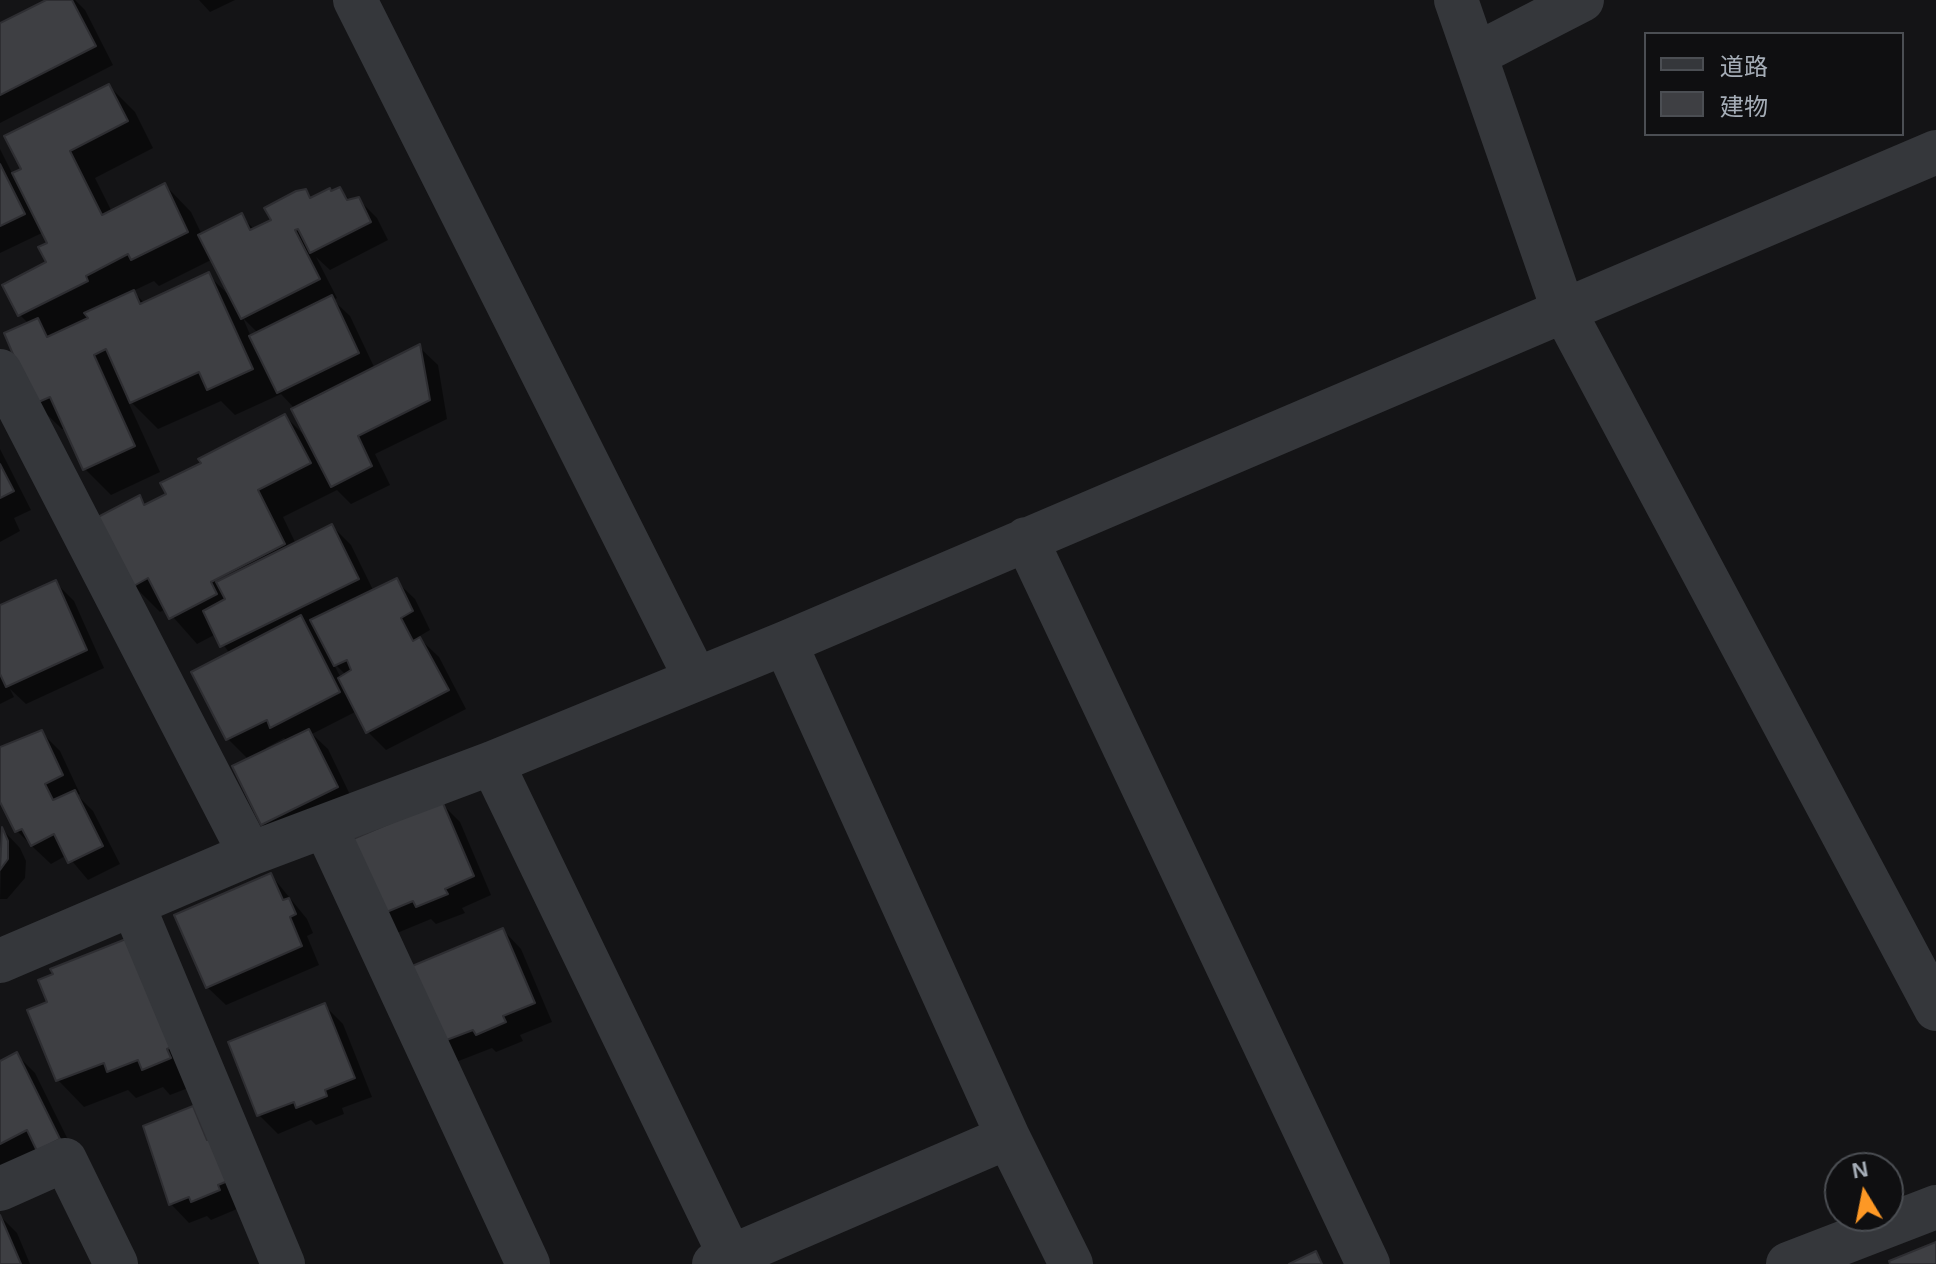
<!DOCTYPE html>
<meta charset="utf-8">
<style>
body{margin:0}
#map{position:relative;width:1936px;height:1264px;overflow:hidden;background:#141416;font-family:Arial,"Noto Sans JP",sans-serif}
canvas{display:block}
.legend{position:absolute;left:1644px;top:32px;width:260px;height:104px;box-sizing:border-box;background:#0f0f11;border:2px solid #4b4e53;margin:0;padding:10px 14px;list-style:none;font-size:24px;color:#a5adb7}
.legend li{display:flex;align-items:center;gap:16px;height:40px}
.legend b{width:40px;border:2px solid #4b4e53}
.north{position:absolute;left:1824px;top:1152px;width:80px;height:80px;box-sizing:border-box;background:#0f0f11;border:2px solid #4b4e53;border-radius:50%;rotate:350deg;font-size:22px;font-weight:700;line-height:32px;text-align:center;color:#a5adb7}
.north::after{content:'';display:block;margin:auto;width:28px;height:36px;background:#fd9825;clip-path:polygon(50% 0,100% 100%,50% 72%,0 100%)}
</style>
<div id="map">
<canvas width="1936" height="1264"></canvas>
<ul class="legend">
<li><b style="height:10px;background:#35373b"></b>道路</li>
<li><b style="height:22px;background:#3e3f43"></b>建物</li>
</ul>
<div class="north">N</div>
</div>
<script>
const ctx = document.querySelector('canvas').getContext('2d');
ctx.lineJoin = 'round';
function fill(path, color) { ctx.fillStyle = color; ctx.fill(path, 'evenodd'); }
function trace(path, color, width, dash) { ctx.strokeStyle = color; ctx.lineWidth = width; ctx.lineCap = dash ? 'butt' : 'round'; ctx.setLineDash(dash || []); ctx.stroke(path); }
const shadow = new Path2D(`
 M50,0H75L85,10L113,65L0,123V25Z
 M199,0H235L210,12Z
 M109,86L135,112L153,148L95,178L112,212L165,185L191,212L202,235L241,216L255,230L273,221L305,192L313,199L339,189L351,201L358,199L377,218L388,240L330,270L316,257L337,298L333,300L350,316L375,369L419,347L438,365L447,419L375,454L390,485L351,504L337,490L283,517L296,544L332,526L351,545L374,592L396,581L415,599L430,630L418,637L439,657L466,709L386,750L368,732L357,711L312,734L328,749L355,805L281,842L262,824L249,760L228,739L194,673L230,654L216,634L197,644L166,609L160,612L133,585L139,498L147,506L168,495L285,416L308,439L295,409L281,394L235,415L221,401L158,429L126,397L160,472L111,495L84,468L66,428L62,429L35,403L29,324L20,315L49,263L50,244L44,232L0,253V149L13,175L24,170ZM213,259L232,298L208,275L145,304L133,291L154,281L159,286ZM243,318L258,333L251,337ZM333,663H334L346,675L341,678ZM284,738L287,742L267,751L266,748Z
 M0,449L31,510L14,518L20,531L0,542Z
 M55,582L74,601L104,668L26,704L10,689L14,697L0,704V607Z
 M41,732L60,751L80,794L77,795L93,811L120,864L88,880L67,855L51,864L35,849L17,831L0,798V749Z
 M442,804L460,822L491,895L462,908L465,913L436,924L431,919L397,933L379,914Z
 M2,829L20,848L26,861L25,878L7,899H0Z
 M271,875L307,919L313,933L307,936L319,965L226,1005L207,987Z
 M503,930L521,949L552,1022L520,1035L523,1041L496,1052L492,1048L456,1062L408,970Z
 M130,939L196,1085L170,1095L163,1087L136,1098L128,1090L84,1107L58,1080L50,1003Z
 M324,1005L343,1024L372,1097L342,1108L344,1114L316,1125L311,1120L278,1134L259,1115L230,1043Z
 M17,1055L35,1073L77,1158L0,1172V1063Z
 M193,1108L211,1126L237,1209L211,1220L207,1216L189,1223L171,1204Z
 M0,1216L17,1233L30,1264H0Z`);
const building = new Path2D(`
 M46,0H72L96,46L0,95V23Z
 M109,84L128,121L70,151L102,215L165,183L188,232L131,260L128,254L86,276L88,281L18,316L2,285L46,262L38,247L47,243L12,173L21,169L4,136Z
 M0,164L25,214L0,226Z
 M340,187L347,200L359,197L371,222L310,253L298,229L295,230L320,279L241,319L198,235L242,213L250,230L271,220L264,208L296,191L306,189L310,198L330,188L331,191Z
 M209,272L253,369L207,390L199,372L130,403L106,349L94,355L135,446L83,470L50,397L34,404L4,333L38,318L47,337L88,318L84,313L134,290L140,304Z
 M332,295L359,353L277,393L249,336Z
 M420,344L430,400L358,436L372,466L331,487L291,409Z
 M285,414L311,463L258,490L285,544L211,582L217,594L169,619L148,578L132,587L96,518L140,495L144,505L166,494L160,483L201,463L198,459Z
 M0,464L14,491L0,498Z
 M332,524L359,579L220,647L203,611L225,599L216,582Z
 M397,578L413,611L401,618L413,641L420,637L449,690L366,733L338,678L351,670L347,660L334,666L310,620Z
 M56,580L87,650L6,687L0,674V605Z
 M301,615L340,692L270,728L267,720L226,740L191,672Z
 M309,729L338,787L261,825L232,766Z
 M42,730L63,775L45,784L53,800L75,790L103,846L68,863L54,834L31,846L22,829L15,832L0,802V747Z
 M442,801L474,876L445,889L448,894L416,907L413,901L377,916L346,842Z
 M2,827L8,841V859L0,870Z
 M271,873L283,900L289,898L296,914L290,917L302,946L206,988L174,915Z
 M503,928L535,1003L503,1016L506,1022L476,1035L473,1030L436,1044L405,969Z
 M131,937L174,1046L167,1049L171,1058L142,1070L138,1060L107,1072L104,1063L56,1081L27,1010L47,1002L38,980L53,974L50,969Z
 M325,1003L355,1078L325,1090L327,1096L296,1108L294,1102L257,1116L228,1042Z
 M17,1052L60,1139L37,1151L27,1130L0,1144V1061Z
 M193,1106L207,1140L219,1135L235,1178L218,1185L220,1190L191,1202L189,1197L169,1205L143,1126Z
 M0,1215L21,1264H0Z
 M1936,1242V1264H1890L1889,1261Z
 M1316,1251L1322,1264H1289Z`);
const minor = new Path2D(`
 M355,0L695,677
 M1456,0L1563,309L1936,1009
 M1477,54L1582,0
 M0,371L250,854
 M1026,539L1368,1264
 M785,643L1008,1137L1071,1264
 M492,763L734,1264
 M325,826L528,1264
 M133,905L283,1264
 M0,961L250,854L492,763L785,643L1936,152
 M0,1189L65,1160L116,1264
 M714,1264L1008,1137
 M1788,1264L1936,1207`);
fill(shadow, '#0007');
fill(building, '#3e3f43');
trace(building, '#2e2e32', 2);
trace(minor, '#35373b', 44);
</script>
